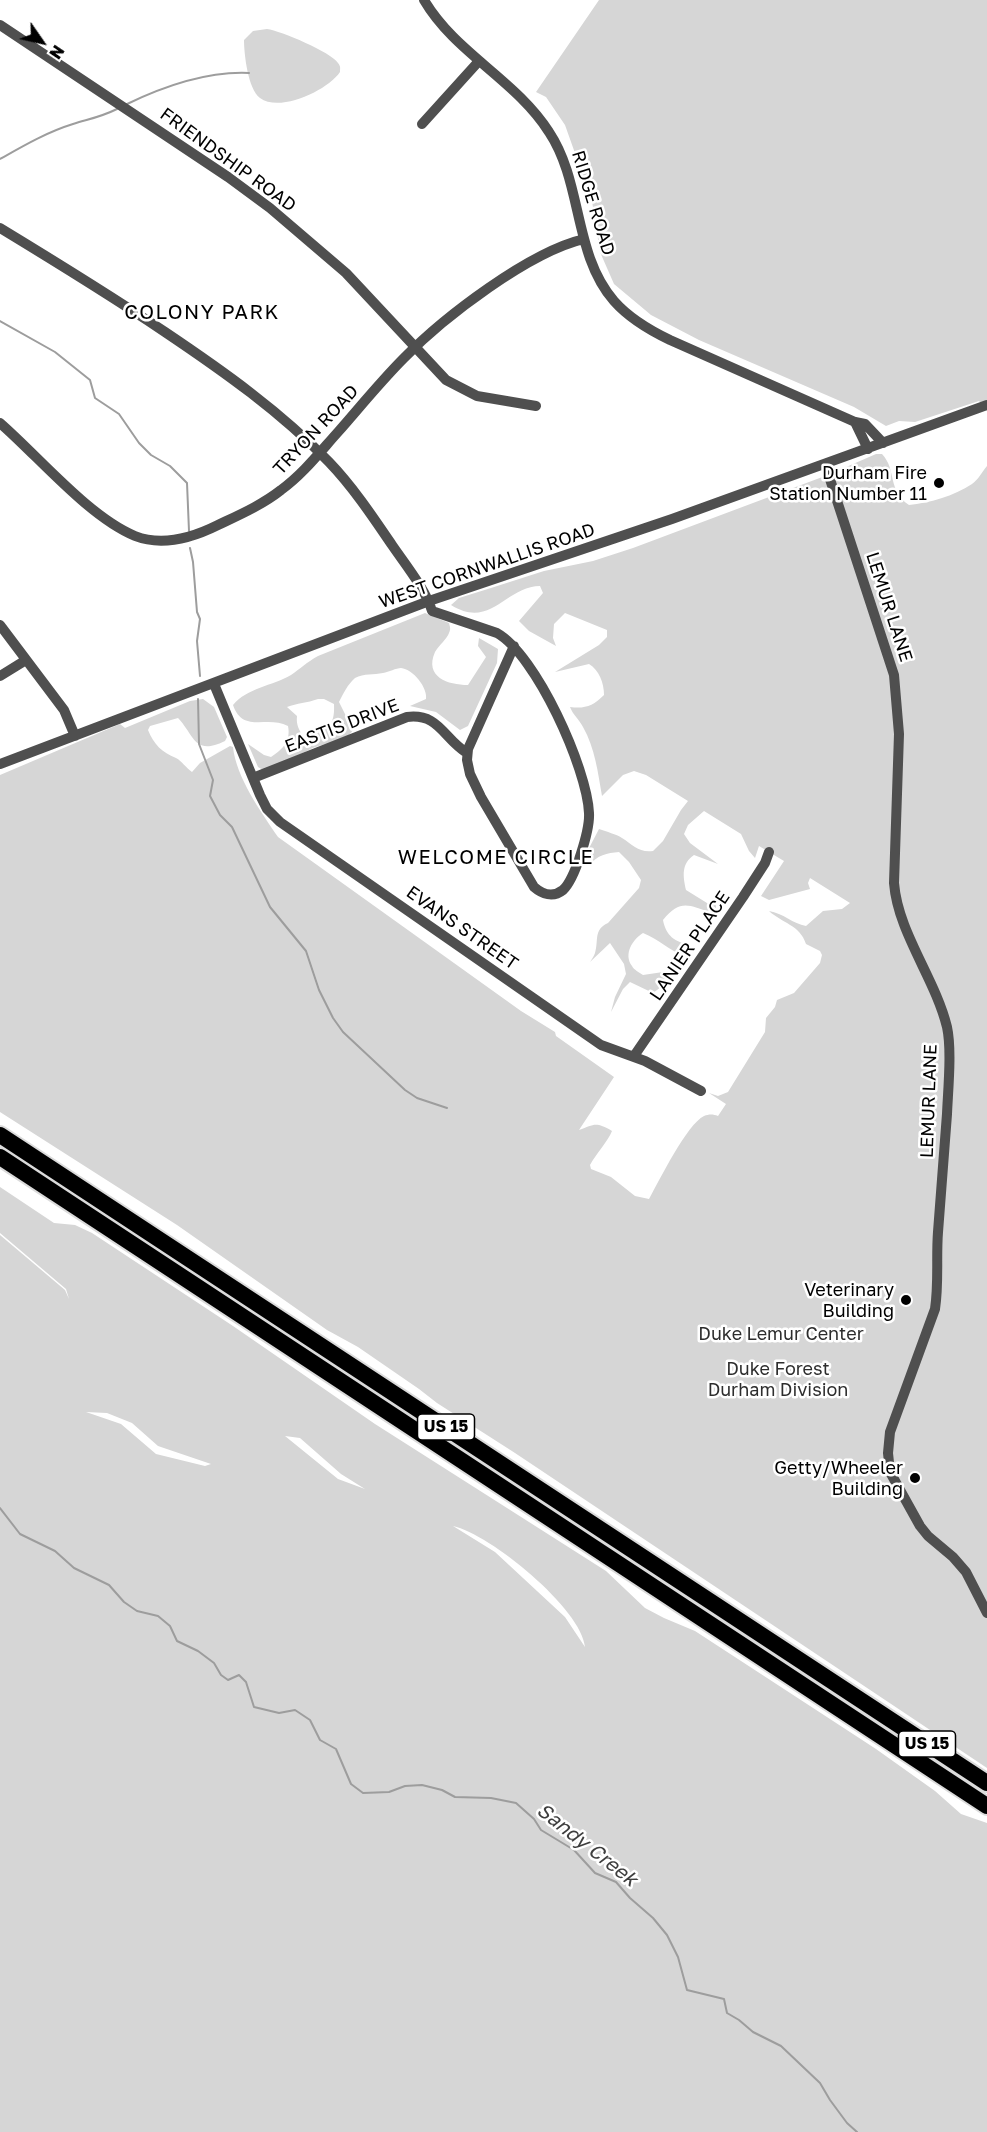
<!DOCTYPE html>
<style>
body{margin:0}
#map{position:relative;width:987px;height:2132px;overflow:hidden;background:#fff;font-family:"Golos Text",sans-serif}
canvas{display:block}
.north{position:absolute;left:12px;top:12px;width:60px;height:60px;-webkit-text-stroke:4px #fff;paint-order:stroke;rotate:124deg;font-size:16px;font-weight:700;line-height:24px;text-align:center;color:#000}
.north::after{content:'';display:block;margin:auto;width:21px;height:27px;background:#000;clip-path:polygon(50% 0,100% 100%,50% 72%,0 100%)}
</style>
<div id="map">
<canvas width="987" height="2132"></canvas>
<div class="north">N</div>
</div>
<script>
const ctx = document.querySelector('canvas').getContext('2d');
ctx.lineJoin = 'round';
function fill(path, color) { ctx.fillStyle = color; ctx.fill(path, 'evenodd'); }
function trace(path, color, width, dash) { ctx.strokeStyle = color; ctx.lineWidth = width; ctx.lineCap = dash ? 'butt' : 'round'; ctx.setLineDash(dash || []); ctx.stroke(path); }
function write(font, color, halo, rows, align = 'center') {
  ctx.font = font + ' "Golos Text",sans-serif'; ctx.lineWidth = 5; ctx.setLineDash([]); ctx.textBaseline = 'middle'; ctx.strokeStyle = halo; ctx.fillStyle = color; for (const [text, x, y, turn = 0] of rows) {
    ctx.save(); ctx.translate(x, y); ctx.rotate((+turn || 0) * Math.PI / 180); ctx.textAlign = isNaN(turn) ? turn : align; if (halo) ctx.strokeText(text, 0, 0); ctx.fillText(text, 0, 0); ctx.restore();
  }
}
const green = new Path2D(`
 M599,0H987V411L979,401L915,422L899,421L886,426L854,407L699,340L651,315L614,284L600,252L592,201L565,125L546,97L536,92Z
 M267,29C281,31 331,52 338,63C341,67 340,68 340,72C328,90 280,113 260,98C248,89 244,54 244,40L253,31Z
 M876,454H882C897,470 887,490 909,505C929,503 954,496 972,484C978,480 982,472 987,466V1768L515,1453L437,1403L419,1389L358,1347L327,1330L177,1225L0,1112V775L120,724L125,728L190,701L203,699L214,707L227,737L225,741C194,756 195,736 178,718L150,726L148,730C154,745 162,752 176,758C182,761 186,768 192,772L200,763L230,746L233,747C236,777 261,812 278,837L521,1011L555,1032L556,1036L614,1077L579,1130C594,1125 595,1121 612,1131C608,1141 596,1154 590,1165L591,1169L611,1177L635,1196L649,1199C659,1181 687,1124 704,1116C709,1114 713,1114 718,1116L726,1104L709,1093L718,1096L728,1092L765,1032L766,1018L775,1007L777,1000L794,993L820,963L822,955L820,951L806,944C800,925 782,923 769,911C783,913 793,924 806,926L823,911L842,909L850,903L810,878L808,883L810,889L769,900L761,896L784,861L759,846L755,858L749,851L741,834L704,811L688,825L684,834L690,843L718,864L694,855C681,864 683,876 686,890L707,903H716V911L711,913C689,905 680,899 663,920C666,936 675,942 690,945L684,956C669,950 658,939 643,933C633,939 623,954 632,966C634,970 639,972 643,975L663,972L665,979L661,987L653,993L630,982L623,989L611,1012L615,997L626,974L624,964L610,943L590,962C592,959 594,956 595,953C599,940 593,930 608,923L639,888L641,880L629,862L619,852C607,853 597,855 590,865L586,854L599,829C607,832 616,834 622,838C633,845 639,853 653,851L663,841L681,810L688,801L646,775L634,771L623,775L602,796C598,773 595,748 583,727C579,719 573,715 570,707C585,709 593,706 604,695C604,683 599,670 589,664L555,672L599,645L607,637V630L565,613L554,624L553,638L556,646L529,631L519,621L543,593L540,586C506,586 491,630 451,605L459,598L491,588L544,571L593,561L633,548L825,476L828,481L837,478V471Z
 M425,613L449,623C450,627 451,629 449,633C447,639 439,645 435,652C424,677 448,685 468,685L486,657L478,646L479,638L498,649L497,663L468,726L460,730L436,712L410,706L426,699C428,688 413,669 401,668C396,668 389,672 383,673C374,675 364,673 355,678C348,684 343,694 339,702L353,730C344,744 325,742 311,749C292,758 284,765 263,770L258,767L248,744L264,755L271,757C283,749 291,741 288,726C267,715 243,734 233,705C247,688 272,686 291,675C300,669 307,662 318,656ZM318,699H324L334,704C335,728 327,728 308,738L303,737C299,729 296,725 297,716L287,707C297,703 307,703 318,699Z
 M0,1187L54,1223L75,1225L92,1233L233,1326L375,1424L606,1571L645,1608L664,1618L695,1631L876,1749L935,1791L961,1814L987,1823V2132H0V1235L65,1290L69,1299L66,1289L0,1233ZM86,1412L107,1413L132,1423L158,1446L211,1464L205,1466L156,1454L121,1424ZM285,1436L300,1438L341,1474L365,1489L338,1479ZM453,1526C490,1534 582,1609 585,1647L565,1617L495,1552Z`);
const stream = new Path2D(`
 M125,105C162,87 206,71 249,73
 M0,159C23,146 47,132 73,124C89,119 101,117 117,109
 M0,321L55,352L90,380L95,398L119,414L139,443L151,455L170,466L187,483L189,531
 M190,548L193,562L197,612L200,619L197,641L200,676
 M198,699L199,744L213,780L210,796L220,815L232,827L270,907L306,951L319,990L333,1018L343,1032L405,1090L417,1098L447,1108
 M0,1508L20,1534L55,1551L74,1568L109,1585L124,1602L137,1611L158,1616L170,1626L177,1641L198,1651L214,1663L221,1675L228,1680L239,1675L246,1682L254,1707L279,1713L295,1710L310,1720L320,1740L336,1749L351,1784L363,1793L389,1792L405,1786L422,1785L442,1790L455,1797L491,1798L516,1803L534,1819L541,1830L574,1850L595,1873L616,1882L630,1898L653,1918L667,1935L678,1957L687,1990L724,1999L727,2013L739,2020L753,2032L781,2046L820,2083L830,2100L847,2123L857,2132`);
const minor = new Path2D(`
 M424,0C455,53 516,80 549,132C583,183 573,254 614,301C629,318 649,330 670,340L855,422L865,424L883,443
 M0,25L228,177L270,208L346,273L446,380L477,396L536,406
 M422,124L479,61
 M0,228C56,262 111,296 165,332C223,371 281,412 329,462C353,487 373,517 392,545C405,564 426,590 432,611L497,633C536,655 587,768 589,813C590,830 575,879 563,890C553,898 542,894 534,887L481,797L470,774L467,760L468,749L514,646
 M855,422L868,449
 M0,423C39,457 89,517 135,536C163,547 192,538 218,525C239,515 262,505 281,490C303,474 320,452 338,432C360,407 381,381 404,358C444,317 529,252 584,239
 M825,464L894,675L899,734L894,883C898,933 935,978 947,1027C952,1050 948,1090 947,1114C944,1153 941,1192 938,1232C936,1258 939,1283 935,1309L890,1432L888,1453L890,1472L920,1526L928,1536L953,1557L966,1572L987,1613
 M0,625L64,710L75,736
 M0,676L26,660
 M214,684L260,795L267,809L280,822L601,1045L645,1061L701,1091
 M0,764L429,601L672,519L987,405
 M253,778L407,717C439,713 443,738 467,753
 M634,1056L743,897L765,863L769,852`);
const highway = new Path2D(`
 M0,1135L987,1783
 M0,1157L987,1806`);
const markers = [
 [939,483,6,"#000"],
 [906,1300,6,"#000"],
 [915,1478,6,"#000"]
];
const shields = [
 [446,1427,57],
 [927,1744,57]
];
const shieldNames = [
 ["US 15",446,1427],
 ["US 15",927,1744]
];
const streetNames = [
 ["FRIENDSHIP ROAD",228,160,36],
 ["RIDGE ROAD",593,203,73],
 ["TRYON ROAD",316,430,-47],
 ["WEST CORNWALLIS ROAD",487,566,-19],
 ["LEMUR LANE",889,607,72],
 ["EASTIS DRIVE",342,726,-21],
 ["EVANS STREET",462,928,35],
 ["LANIER PLACE",690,946,-56],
 ["LEMUR LANE",929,1101,-88]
];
const poiNames = [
 ["Durham Fire",927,473],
 ["Station Number 11",927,494],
 ["Veterinary",894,1290],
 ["Building",894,1311],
 ["Getty/Wheeler",903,1468],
 ["Building",903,1489]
];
const parkNames = [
 ["Duke Lemur Center",781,1334],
 ["Duke Forest",778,1369],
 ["Durham Division",778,1390]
];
const neighbourhoodNames = [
 ["COLONY PARK",202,313],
 ["WELCOME CIRCLE",496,858]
];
const waterNames = [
 ["Sandy Creek",587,1845,38]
];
fill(green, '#d6d6d6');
trace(stream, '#9d9d9d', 2);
trace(highway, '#dbdbdb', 20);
trace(minor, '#4f4f4f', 10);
trace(highway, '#000', 16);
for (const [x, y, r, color] of markers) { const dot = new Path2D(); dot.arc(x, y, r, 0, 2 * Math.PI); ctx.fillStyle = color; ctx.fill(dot); trace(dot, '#fff', 2); }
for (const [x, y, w] of shields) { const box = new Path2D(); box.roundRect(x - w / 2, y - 13, w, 26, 4.5); ctx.fillStyle = '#fff'; ctx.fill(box); trace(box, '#000', 1.5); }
write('bold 16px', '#000', null, shieldNames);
write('18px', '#000', '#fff', streetNames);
write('18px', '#000', '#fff', poiNames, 'right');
write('18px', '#2d2d2d', '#fff', parkNames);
ctx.letterSpacing = '1.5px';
write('20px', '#000', '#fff', neighbourhoodNames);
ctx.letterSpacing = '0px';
write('italic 20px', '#3e3e3e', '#fff', waterNames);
</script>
